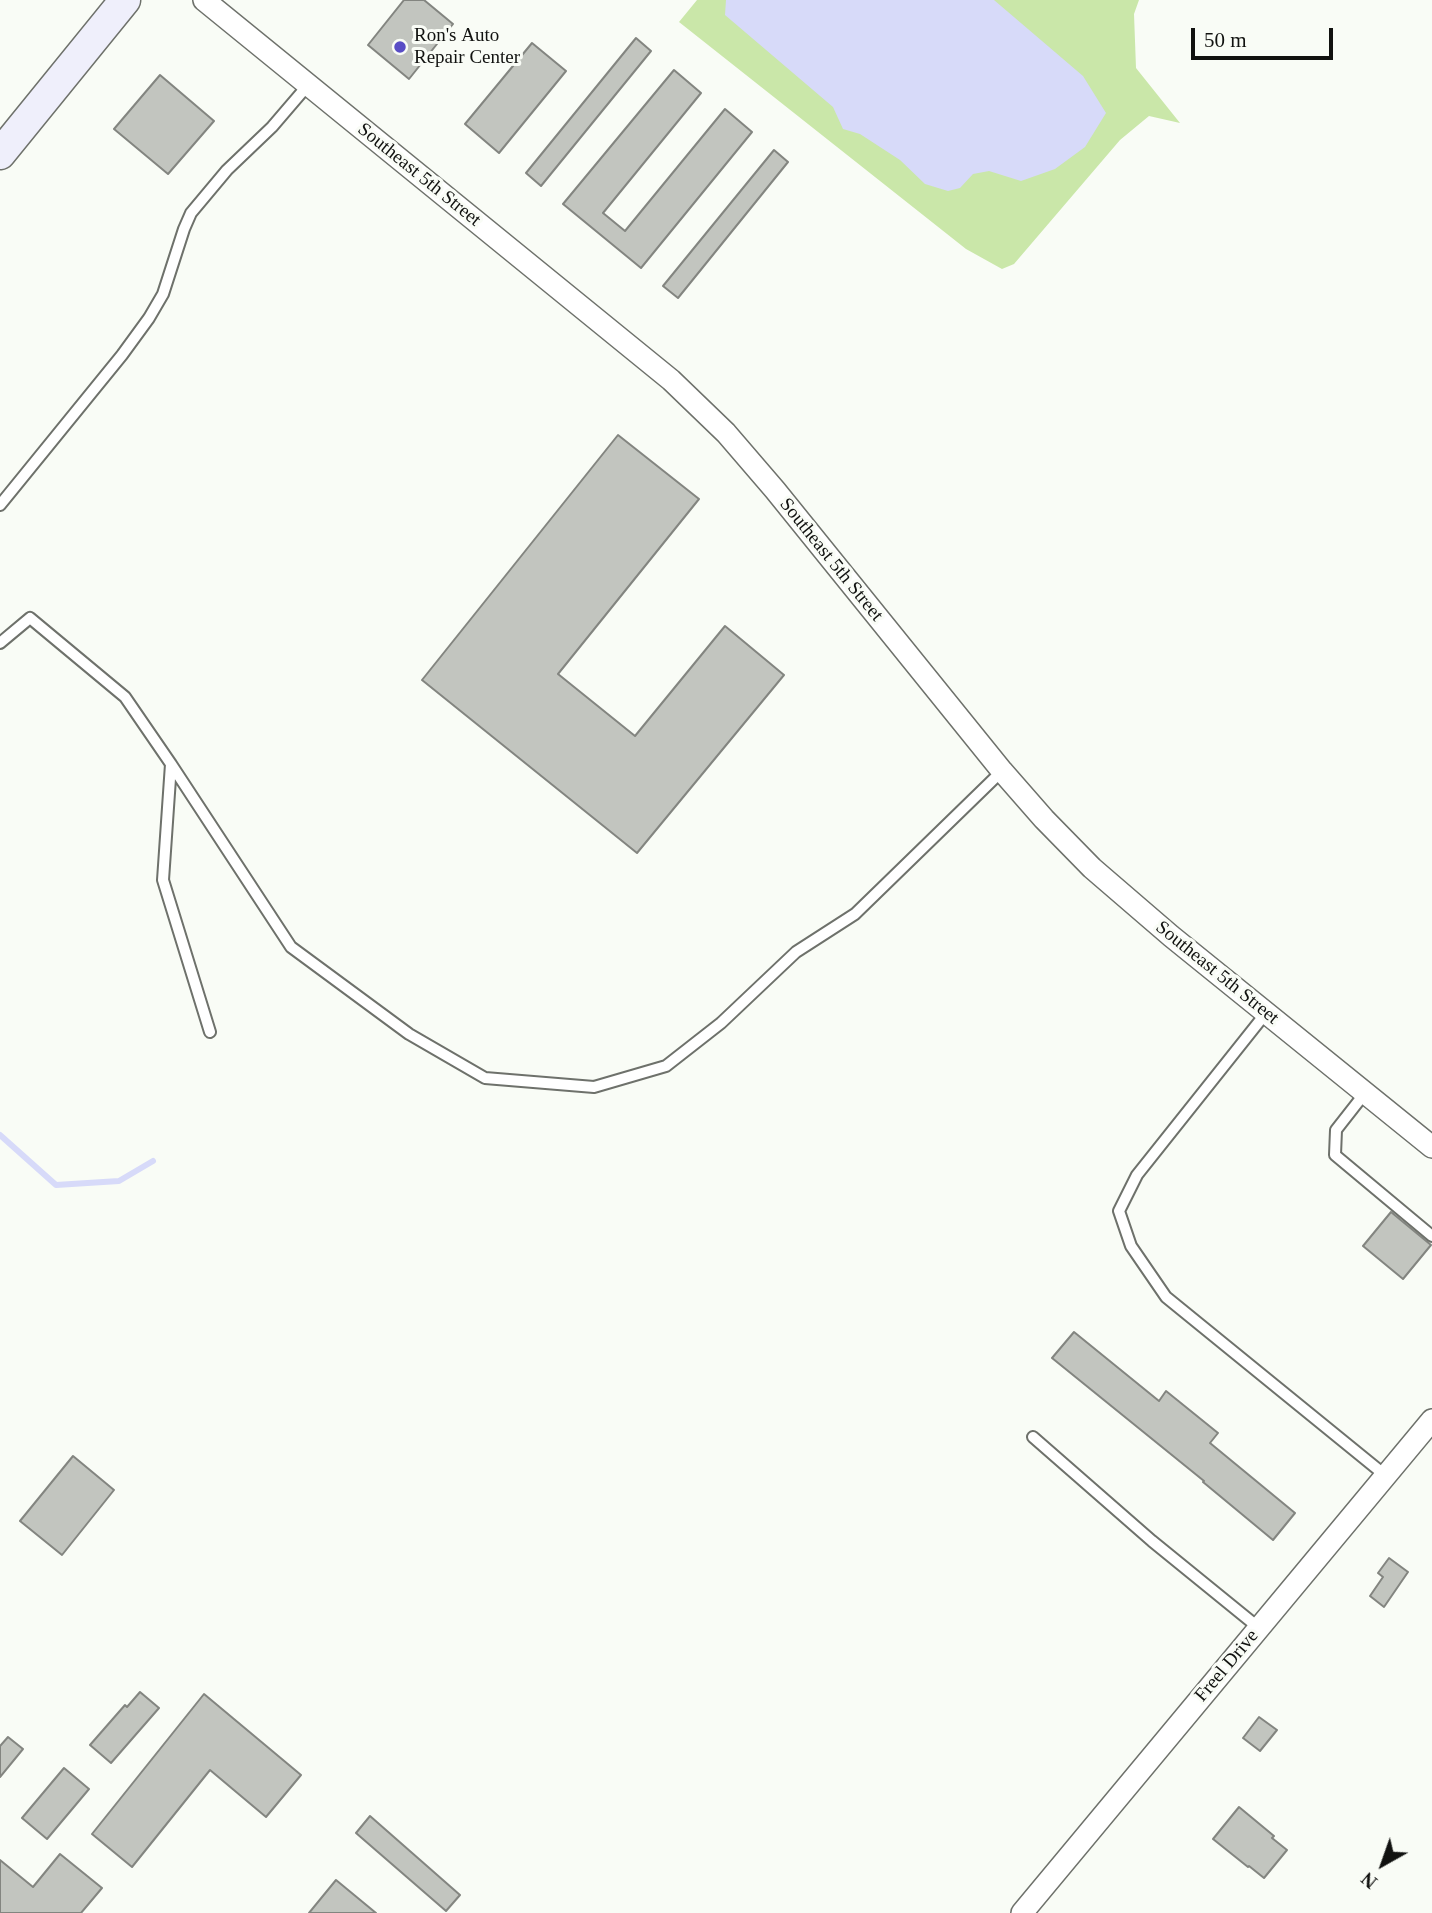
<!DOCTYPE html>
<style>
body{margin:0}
#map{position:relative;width:1432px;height:1913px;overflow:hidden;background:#f9fcf6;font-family:"Times New Roman",serif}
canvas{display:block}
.north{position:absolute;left:1348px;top:1829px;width:70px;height:70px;-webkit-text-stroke:5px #f9fcf6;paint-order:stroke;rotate:220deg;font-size:19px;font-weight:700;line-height:28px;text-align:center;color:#111210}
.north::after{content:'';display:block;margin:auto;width:24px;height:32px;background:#111210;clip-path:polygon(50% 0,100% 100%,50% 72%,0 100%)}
.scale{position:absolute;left:1191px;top:28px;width:142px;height:32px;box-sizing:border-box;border:4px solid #111210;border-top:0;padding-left:9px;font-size:21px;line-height:24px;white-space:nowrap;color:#111210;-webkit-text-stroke:5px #f9fcf6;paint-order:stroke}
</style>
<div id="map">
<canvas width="1432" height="1913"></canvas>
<div class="north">N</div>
<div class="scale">50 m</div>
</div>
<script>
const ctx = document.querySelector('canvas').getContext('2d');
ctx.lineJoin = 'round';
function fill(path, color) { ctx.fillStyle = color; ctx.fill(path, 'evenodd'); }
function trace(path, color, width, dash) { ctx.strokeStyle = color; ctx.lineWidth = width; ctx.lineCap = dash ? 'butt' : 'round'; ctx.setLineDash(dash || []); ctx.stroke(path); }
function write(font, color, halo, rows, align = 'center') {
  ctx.font = font + ' "Times New Roman",serif'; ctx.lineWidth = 6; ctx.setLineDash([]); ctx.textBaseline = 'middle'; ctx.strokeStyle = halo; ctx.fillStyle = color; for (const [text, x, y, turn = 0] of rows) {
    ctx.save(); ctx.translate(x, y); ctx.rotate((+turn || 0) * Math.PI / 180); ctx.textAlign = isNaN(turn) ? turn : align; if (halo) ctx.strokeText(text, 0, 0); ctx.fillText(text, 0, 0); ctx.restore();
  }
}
const green = new Path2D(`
 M697,0H1139L1134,14L1136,68L1180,123L1149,116L1120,140L1014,264L1002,269L966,249L679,22Z`);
const water = new Path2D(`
 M726,0H994L1083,76L1106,113L1085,147L1055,169L1021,181L989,171L973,174L960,188L948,191L925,184L900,160L860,134L843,129L833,107L725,15Z`);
const stream = new Path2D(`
 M0,1135L56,1185L119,1181L153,1161`);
const building = new Path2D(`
 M404,0H424L453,24L409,79L368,45Z
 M636,38L651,51L541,186L526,173Z
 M532,43L566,71L499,153L465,124Z
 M674,70L701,93L603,213L625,231L725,109L752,132L641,268L563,204Z
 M160,75L214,121L168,174L114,129Z
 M774,150L788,162L678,298L663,286Z
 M618,435L699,499L558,674L635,736L725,626L784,675L637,853L422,680Z
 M1391,1212L1431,1245L1403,1279L1363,1246Z
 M1074,1332L1159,1401L1166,1391L1218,1433L1210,1443L1295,1513L1273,1540L1203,1482L1204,1481L1052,1358Z
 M73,1456L114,1490L62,1555L20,1521Z
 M1389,1558L1408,1572L1384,1607L1370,1596L1383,1577L1378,1573Z
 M140,1692L159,1708L111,1763L90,1745L125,1705L127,1707Z
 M204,1694L301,1775L266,1817L210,1770L132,1867L92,1834Z
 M1259,1717L1277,1730L1260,1751L1243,1738Z
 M8,1737L23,1749L0,1777V1746Z
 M64,1768L89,1789L47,1839L22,1818Z
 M1239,1807L1274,1836L1272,1838L1287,1850L1264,1878L1249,1866L1248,1867L1213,1839Z
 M370,1816L460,1895L446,1911L356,1833Z
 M60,1854L102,1888L81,1913H0V1860L33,1887Z
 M336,1880L376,1913H309Z`);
const service = new Path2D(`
 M0,505L122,355L149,318L163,294L184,229L191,213L227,170L272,127L308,85
 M0,643L30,618L125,697L171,764L163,880L210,1032
 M171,764L291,947L409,1034L485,1078L594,1087L666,1066L721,1023L796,952L855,914L1002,771
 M1266,1013L1137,1175L1119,1211L1131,1246L1166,1297L1386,1476
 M1365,1093L1336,1130L1335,1155L1432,1236
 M1033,1437L1152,1541L1259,1628`);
const minor = new Path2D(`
 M204,0L671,380L726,433L775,490L1002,771L1044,819L1092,868L1171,936L1432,1147
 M1022,1913L1432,1420`);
const secondary = new Path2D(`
 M0,154L125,0`);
const markers = [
 [400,47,7,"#594dc5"]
];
const poiNames = [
 ["Ron's Auto",414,36],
 ["Repair Center",414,58]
];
const streetNames = [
 ["Southeast 5th Street",419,175,39],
 ["Southeast 5th Street",831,560,51],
 ["Southeast 5th Street",1217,973,39],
 ["Freel Drive",1227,1666,-50]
];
fill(green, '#cae7a9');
fill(water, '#d7daf9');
trace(stream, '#d7daf9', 6);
fill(building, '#c2c5bf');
trace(building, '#838580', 2);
trace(service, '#6e716b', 14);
trace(minor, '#6e716b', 24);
trace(secondary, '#6e716b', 33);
trace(service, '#fff', 10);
trace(minor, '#fff', 21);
trace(secondary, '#efeffb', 30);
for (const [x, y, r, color] of markers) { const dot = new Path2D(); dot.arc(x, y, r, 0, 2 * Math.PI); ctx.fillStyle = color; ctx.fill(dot); trace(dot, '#f9fcf6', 2.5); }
write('19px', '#111210', '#f9fcf6', poiNames, 'left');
write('19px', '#111210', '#f9fcf6', streetNames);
</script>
